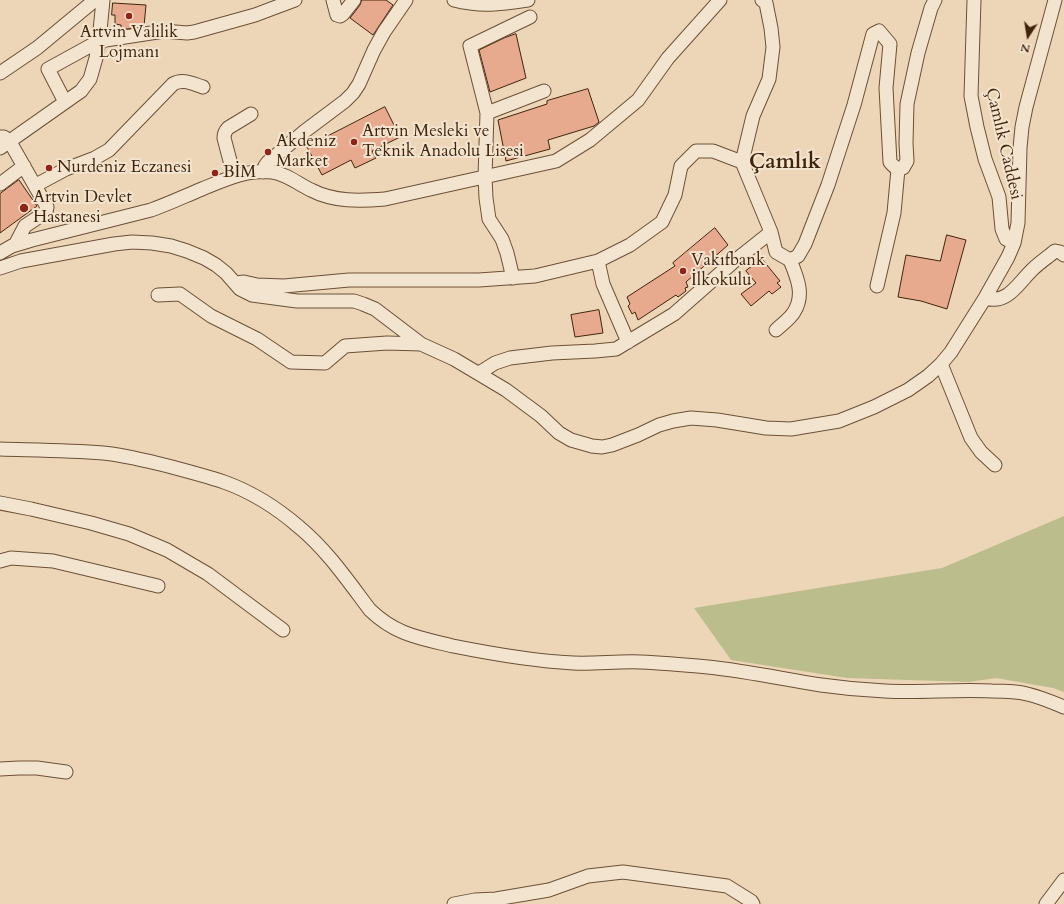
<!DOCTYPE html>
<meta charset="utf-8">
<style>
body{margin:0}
#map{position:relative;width:1064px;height:904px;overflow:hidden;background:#edd6b7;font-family:Cardo,serif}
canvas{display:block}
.north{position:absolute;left:1008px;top:16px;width:40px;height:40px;-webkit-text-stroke:3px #f3e4d0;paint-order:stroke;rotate:192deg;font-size:11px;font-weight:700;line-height:16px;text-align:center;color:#40240b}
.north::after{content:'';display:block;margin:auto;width:14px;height:18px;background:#40240b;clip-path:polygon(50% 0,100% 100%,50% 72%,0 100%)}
</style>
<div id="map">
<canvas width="1064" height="904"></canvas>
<div class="north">N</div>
</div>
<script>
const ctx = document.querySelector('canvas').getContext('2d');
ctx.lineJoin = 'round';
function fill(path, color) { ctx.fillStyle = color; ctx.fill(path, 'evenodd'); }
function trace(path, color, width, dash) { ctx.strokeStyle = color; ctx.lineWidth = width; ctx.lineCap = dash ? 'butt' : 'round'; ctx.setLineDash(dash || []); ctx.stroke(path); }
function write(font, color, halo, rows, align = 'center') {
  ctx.font = font + ' Cardo,serif'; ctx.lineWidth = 4; ctx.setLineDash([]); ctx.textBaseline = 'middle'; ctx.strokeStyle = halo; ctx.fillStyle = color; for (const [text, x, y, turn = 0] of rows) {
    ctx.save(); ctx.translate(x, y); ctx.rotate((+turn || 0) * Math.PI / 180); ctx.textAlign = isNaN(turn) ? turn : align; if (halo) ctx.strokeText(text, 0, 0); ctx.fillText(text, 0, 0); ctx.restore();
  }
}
const green = new Path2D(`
 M1064,516V692L1053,688L996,678L969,682L847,678L731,660L694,608L942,568Z`);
const building = new Path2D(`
 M362,0H386L393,5L373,35L350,18L360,5Z
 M113,3L146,5L144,26L134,25V28L127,29L121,28V25L115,24V15H112Z
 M516,34L526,78L490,92L479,50L504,38Z
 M588,89L599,122L594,126L548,140L550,149L506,161L498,120L547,104V101Z
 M385,107L400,137L372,151L376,158L355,168L351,160L322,175L307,147Z
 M19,180L37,206L0,233V194Z
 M715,228L728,245L686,282L688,287L685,288L686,291L678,297L676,295L638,320L635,312L632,314L628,306L630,304L627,297L675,266L673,263Z
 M947,235L966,240L947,309L921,301L898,297L906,255L940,261Z
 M762,259L780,281L777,283L781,287L772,294L769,291L751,306L741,294L756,283L746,271Z
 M599,310L603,333L575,337L571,315Z`);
const minor = new Path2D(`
 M333,0L337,15L340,16L343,14L354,0
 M454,0C481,7 501,4 528,0
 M762,0L766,3L771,28L773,47L769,79L753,116L742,162L771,232L776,252L790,260L798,256L805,244L828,185L854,105L873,34L879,31L890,44L886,88L890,162C894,167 896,169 903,168L907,161L906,143L907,104L918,53L931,8L935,0
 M974,0L971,96L977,127L985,159L999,197L1002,229L1006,239L1014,243
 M0,73L37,48L95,0
 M65,102L48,69L99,41L164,31L187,33L194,32L255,15L295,0
 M487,113L544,91
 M0,137H4L10,142L47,207L46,212L25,226L15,245
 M0,148L81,91L90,79L96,58L99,41L103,0
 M263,172L265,166L268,162L305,131L345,101L353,93L359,84L374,50L384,32L406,0
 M234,176L224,138C224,134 225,131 228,128L251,114
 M0,184L24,166
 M36,185L66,169L95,158L109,150L173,84C183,78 193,84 203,87
 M0,253L12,246L32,240L151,210C168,204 185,196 202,189C224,180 247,169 272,172C287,174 298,184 311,190C334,202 360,201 385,199L556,161L590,140L638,100L668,58L720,0
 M598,261L603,284L628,342
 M0,268L21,261L114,244L132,242L152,243L171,246L187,251L204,258L216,265L226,273L240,289L252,295L297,301H354L363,304L375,309L421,344L454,359L506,390L541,416L559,433L571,440L592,446L602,447L612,445L638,435L659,425L673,421L691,418L717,420L766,428L791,429L839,421L874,407L908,390L928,376L941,364L951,352L985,298L1008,257L1014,243L1018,223L1020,148L1022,127L1026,107L1055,0
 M513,278L507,253L502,239L489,219L486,198L485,177L487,113L470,46L530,17
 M236,283L244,282L257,285L284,286L349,280H479L535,276L598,261L630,245L662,222L675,195L681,166L696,151H713L742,162
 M877,286L894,213L898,169
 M158,295L180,294L211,316L257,339L291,362L325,363L345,346L387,343L421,344
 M985,298C1008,305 1018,283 1033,269C1039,263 1048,257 1055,251L1060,252L1064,255
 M776,330C781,325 790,319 794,312C805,295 797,277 790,260
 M941,364L971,438L981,452L995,465
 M479,373L495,363L510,358L552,353L595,351L616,349L674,314L732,263L771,232
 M0,449C34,450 69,450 103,453C125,455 147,461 168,466C187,471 206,476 224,482C252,492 277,508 299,527C327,550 348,581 370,610C396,635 420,638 453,646C493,654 533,661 573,663C596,664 618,661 641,662C663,663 686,665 708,667C746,671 783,679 821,685C842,688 863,690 885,691C920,693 956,689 992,691C1003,691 1016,691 1027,694C1040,697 1052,702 1064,707
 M0,503L31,509L91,523L129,534L167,550L208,574L283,630
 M0,561L11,558L53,561L158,586
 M0,769L19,768H37L66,772
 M454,904L475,900L496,899L549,890L588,876L623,872L727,886L751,901L753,904
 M1046,904L1064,880`);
const markers = [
 [129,16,4,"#8f2418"],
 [354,142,4,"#8f2418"],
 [268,152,4,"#8f2418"],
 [49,168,4,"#8f2418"],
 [215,173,4,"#8f2418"],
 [24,208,5,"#8f2418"],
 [683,271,4,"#8f2418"]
];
const poiNames = [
 ["Artvin Valilik",129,33,"center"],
 ["Lojmanı",129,53,"center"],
 ["Artvin Mesleki ve",362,132],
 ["Teknik Anadolu Lisesi",362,152],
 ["Akdeniz",276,142],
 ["Market",276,162],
 ["Nurdeniz Eczanesi",57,168],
 ["BİM",223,173],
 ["Artvin Devlet",33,198],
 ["Hastanesi",33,218],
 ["Vakıfbank",691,261],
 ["İlkokulu",691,281]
];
const streetNames = [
 ["Çamlık Caddesi",1003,144,77]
];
const districtNames = [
 ["Çamlık",785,163]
];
fill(green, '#bcbd8c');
fill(building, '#e7aa8e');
trace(building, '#40240b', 1);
trace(minor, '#6b5036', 15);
trace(minor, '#f3e4d0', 13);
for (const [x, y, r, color] of markers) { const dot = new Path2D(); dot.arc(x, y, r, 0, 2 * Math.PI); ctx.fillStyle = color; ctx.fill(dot); trace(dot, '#f3e4d0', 1.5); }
write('17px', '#40240b', '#f3e4d0', poiNames, 'left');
write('17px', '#40240b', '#f3e4d0', streetNames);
write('bold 21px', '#40240b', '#f3e4d0', districtNames);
</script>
